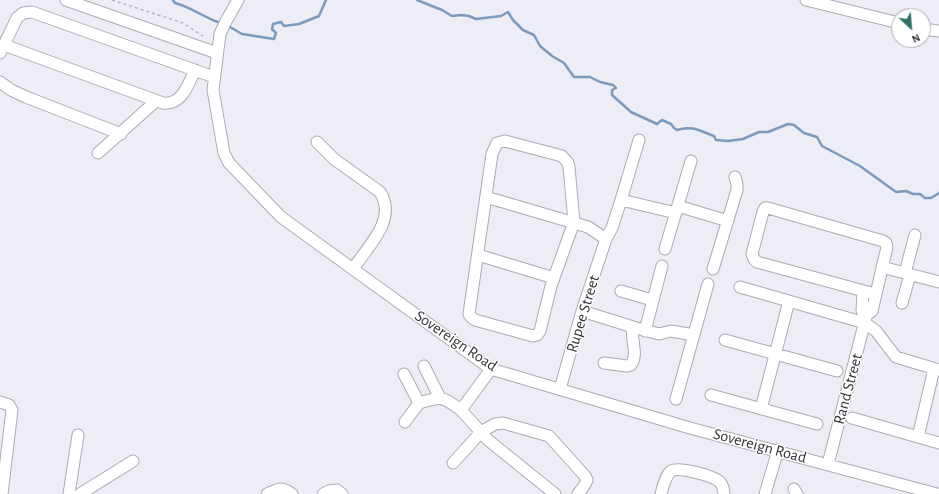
<!DOCTYPE html>
<style>
body{margin:0}
#map{position:relative;width:939px;height:494px;overflow:hidden;background:#ecedf5;font-family:"Alegreya Sans",sans-serif}
canvas{display:block}
.north{position:absolute;left:891px;top:8px;width:40px;height:40px;box-sizing:border-box;background:#fff;border:1px solid #adadaf;border-radius:50%;rotate:154deg;font-size:11px;font-weight:700;line-height:16px;text-align:center;color:#323336}
.north::after{content:'';display:block;margin:auto;width:14px;height:18px;background:#2c7267;clip-path:polygon(50% 0,100% 100%,50% 72%,0 100%)}
</style>
<div id="map">
<canvas width="939" height="494"></canvas>
<div class="north">N</div>
</div>
<script>
const ctx = document.querySelector('canvas').getContext('2d');
ctx.lineJoin = 'round';
function trace(path, color, width, dash) { ctx.strokeStyle = color; ctx.lineWidth = width; ctx.lineCap = dash ? 'butt' : 'round'; ctx.setLineDash(dash || []); ctx.stroke(path); }
function write(font, color, halo, rows, align = 'center') {
  ctx.font = font + ' "Alegreya Sans",sans-serif'; ctx.lineWidth = 3; ctx.setLineDash([]); ctx.textBaseline = 'middle'; ctx.strokeStyle = halo; ctx.fillStyle = color; for (const [text, x, y, turn = 0] of rows) {
    ctx.save(); ctx.translate(x, y); ctx.rotate((+turn || 0) * Math.PI / 180); ctx.textAlign = isNaN(turn) ? turn : align; if (halo) ctx.strokeText(text, 0, 0); ctx.fillText(text, 0, 0); ctx.restore();
  }
}
const stream = new Path2D(`
 M173,0L175,3C191,7 203,17 218,22
 M417,0L442,10L452,16L461,15L469,16L476,19L501,16L508,12L513,20L523,30L534,35L540,46L552,56L564,63L574,77H590L600,82L613,85L616,88L612,90V95L631,112L657,124L662,120L671,124L674,128L677,130C692,125 700,131 714,136L716,140L728,141L743,139L759,132H768L788,124L794,125L804,133L817,137L822,146L860,166L896,192L906,191L913,194H920L925,198H931L939,193
 M230,27L242,34L274,39L276,33L272,29L273,24L281,22L284,26L299,24L319,16L326,0`);
const path = new Path2D(`
 M112,0L183,23L206,38`);
const minor = new Path2D(`
 M66,0L217,53
 M238,0L225,23L220,34L213,90L224,153L229,163L281,217L491,369L690,428L937,494
 M806,0L899,23
 M923,29L939,31
 M4,45L163,103C182,105 188,85 195,70
 M0,53L17,18L23,13L32,12L214,77
 M0,82L11,90L26,97L121,134
 M505,141L562,156L568,163L569,167L574,222L551,286L540,331L537,335L533,336L475,320L471,317L469,314L492,154L497,143Z
 M317,142L334,159L380,192C398,220 367,247 353,269
 M98,153L156,101
 M486,197L588,227L606,239
 M621,200L676,213
 M678,206L728,221
 M665,249L691,161
 M478,255L554,278
 M882,267L939,282
 M713,269L737,190V184L735,177
 M905,273L915,235
 M740,287L865,323L876,331L896,357L939,370
 M621,291L652,300
 M863,291L862,311L866,315
 M902,303L910,275
 M582,311L633,327L659,334L671,331L694,335
 M866,315L872,311L887,247L886,243L883,241L768,208H765L763,212L752,254L754,259L757,262L875,294
 M645,331L662,266
 M725,340L837,371
 M604,363L627,366L631,365C639,353 630,340 633,327
 M424,366L440,398
 M491,369L461,410L488,440L555,494
 M404,374L419,403C443,396 441,396 461,410
 M560,389L582,311L606,239L612,228L621,200L639,140
 M711,395L817,424
 M676,399L708,284
 M0,402L9,405L12,410L2,494
 M761,409L789,301
 M852,418L939,443
 M405,422L419,403
 M918,437L934,369
 M453,463L481,432L495,424L503,423L549,436L585,476L587,480L584,486L578,494
 M828,464L866,317
 M794,489L797,494
 M69,494L78,435
 M80,494L133,461
 M267,494C279,489 281,486 292,494
 M323,494L329,491L337,490L342,494
 M661,494C663,487 665,476 671,471C678,466 714,476 720,482C723,486 724,490 724,494
 M765,494L778,450`);
const streetNames = [
 ["Rupee Street",583,314,-73],
 ["Sovereign Road",456,341,34],
 ["Rand Street",848,389,-75],
 ["Sovereign Road",760,446,15]
];
trace(stream, '#7c9bbc', 2.5);
trace(minor, '#abacb3', 13);
trace(path, '#b4b5bb', 1.5, [3, 3]);
trace(minor, '#fff', 11);
write('16px', '#323336', '#fff', streetNames);
</script>
